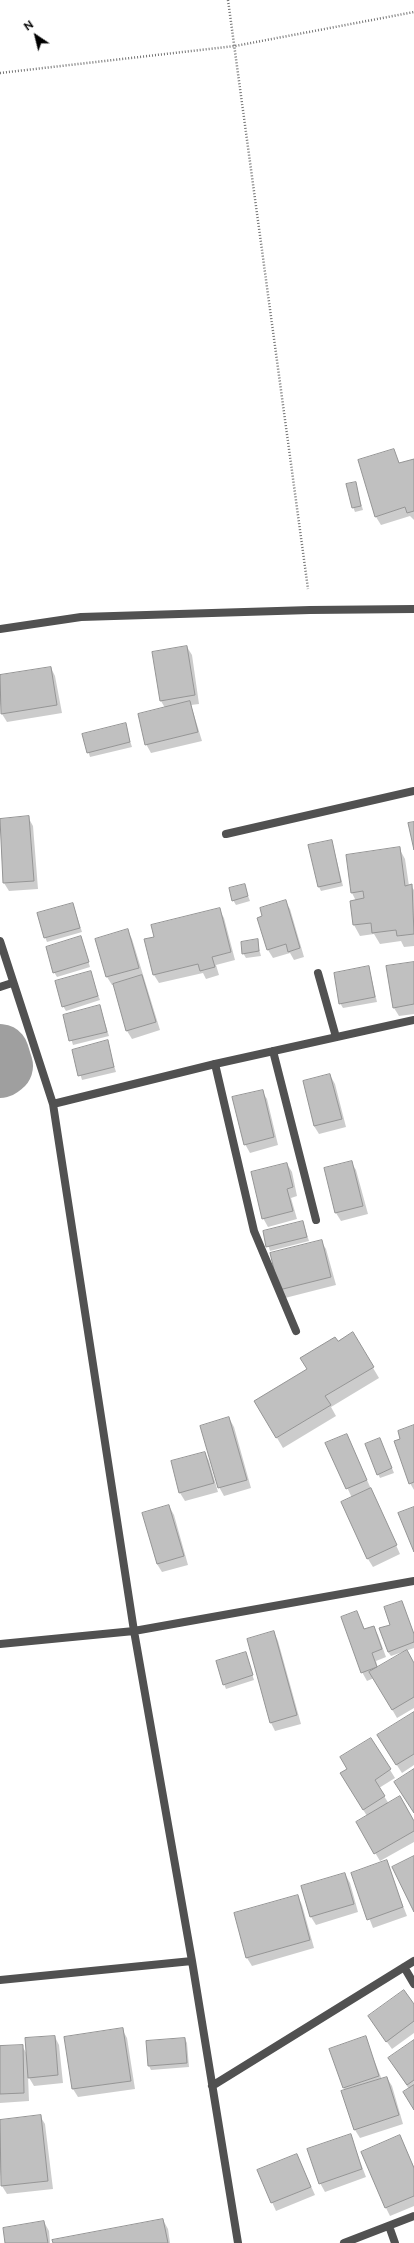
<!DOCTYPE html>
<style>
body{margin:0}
#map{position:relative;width:414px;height:2243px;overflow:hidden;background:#fff;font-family:Raleway,sans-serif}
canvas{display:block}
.north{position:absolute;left:16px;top:16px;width:40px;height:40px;-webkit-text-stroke:3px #fff;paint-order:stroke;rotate:325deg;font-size:11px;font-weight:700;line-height:16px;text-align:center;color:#000}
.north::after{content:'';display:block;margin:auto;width:14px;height:18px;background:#000;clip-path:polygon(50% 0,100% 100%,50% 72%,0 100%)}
</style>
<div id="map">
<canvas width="414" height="2243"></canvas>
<div class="north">N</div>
</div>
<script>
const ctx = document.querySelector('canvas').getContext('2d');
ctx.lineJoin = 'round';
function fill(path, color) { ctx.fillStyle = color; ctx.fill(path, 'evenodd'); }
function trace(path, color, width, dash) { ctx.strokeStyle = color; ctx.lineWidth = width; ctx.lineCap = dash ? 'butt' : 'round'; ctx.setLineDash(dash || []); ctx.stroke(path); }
const shadow = new Path2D(`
 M393,450L400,464L414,460V520L410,516L381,525L376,517Z
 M355,483L363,510L355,512L353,507Z
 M187,647L192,655L199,704L191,705L202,741L151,753L146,744L165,708L161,701L153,653Z
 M51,668L55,676L62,713L7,722L2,714L0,701V676Z
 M125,725L132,747L90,757L83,735Z
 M28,817L33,826L38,889L9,891L4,883L0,820Z
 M332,841L343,886L321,891L319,887Z
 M399,848L405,859L409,886H411L414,890V946L404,947L401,941L380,944L374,934L360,936L354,925L356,901L352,893L347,856Z
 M244,885L250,901L236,905L233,900Z
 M285,901L290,909L304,957L294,960L290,953L273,958L268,950Z
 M73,904L82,932L47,942L45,937Z
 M219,909L224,918L235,960L216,965L219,975L206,979L203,973L159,983L154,975L145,940L155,937Z
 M128,931L132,939L160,1030L132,1039L127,1031L114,985H112L107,977L97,939Z
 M81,937L90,967L57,977L54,972Z
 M257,941L261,956L246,958L243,953Z
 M414,963V1014L399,1016L394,1008Z
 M369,967L377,1002L343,1008L340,1003Z
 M90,972L100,1000L66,1011L63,1006Z
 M100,1007L109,1036L73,1045L64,1016Z
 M107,1042L116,1072L82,1080L73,1050Z
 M330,1075L335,1084L346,1127L319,1134L314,1126L304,1082Z
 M262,1091L267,1099L278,1145L250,1153L245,1144Z
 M351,1162L356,1170L368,1214L341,1221L336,1213L325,1169Z
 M287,1164L292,1172L297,1196L291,1198L297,1219L268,1227L263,1218Z
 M303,1222L309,1241L270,1251L264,1232Z
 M321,1241L326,1249L336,1285L285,1298L280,1290Z
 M353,1334L379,1378L331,1407L336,1416L283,1448L255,1401L308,1369L337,1343Z
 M229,1418L234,1427L251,1488L224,1496L219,1487Z
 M414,1426V1490L410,1483L401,1439Z
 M327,1444H351L400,1554L373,1567L368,1559L352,1498Z
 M382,1444L394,1473L380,1478L378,1474Z
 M205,1453L209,1461L218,1492L185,1501L180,1493L172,1462Z
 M169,1506L174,1515L188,1565L162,1572L157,1564L143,1514Z
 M402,1602L414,1634V1648L391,1656L388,1652L392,1625Z
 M357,1612L365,1630L373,1627L378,1635L386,1657L376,1661L378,1668L414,1665V1708L397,1718L374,1678L367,1681L362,1672Z
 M274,1632L278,1641L301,1724L275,1731L271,1723Z
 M245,1653L254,1680L226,1689L224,1684Z
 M414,1713V1765L402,1773L383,1744Z
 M371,1739L395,1778L379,1788L389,1804L414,1823V1842L380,1861L357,1822L367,1816L346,1782L348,1769Z
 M386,1862L407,1916L373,1928L352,1874Z
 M345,1874L350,1883L358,1912L316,1925L311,1917L302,1887Z
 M298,1896L302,1905L314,1948L252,1966L247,1958Z
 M414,2006V2033L392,2049L374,2024Z
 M122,2029L127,2038L135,2089L78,2097L73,2089L66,2038Z
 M55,2037L59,2045L63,2083L34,2086L28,2076L29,2101L0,2103V2047L22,2046L27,2054Z
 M365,2037L382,2080L387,2078L392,2086L403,2124L360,2138L355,2130L345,2091L330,2049Z
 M185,2039L187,2043L189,2067L151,2070L149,2066Z
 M414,2041V2109L409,2089L389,2058Z
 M40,2116L45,2124L53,2189L7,2194L2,2186L0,2167V2121Z
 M350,2135L366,2177L325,2192L320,2183Z
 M400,2136L414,2167V2206L390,2216L386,2208Z
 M297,2155L315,2195L276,2211L258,2171Z
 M163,2220L168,2229L170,2243H54Z
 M44,2222L49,2231L50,2243H6Z`);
const river = new Path2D(`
 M0,1053L4,1066L0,1069`);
const building = new Path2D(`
 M394,449L399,463L414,459V511L407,513L405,507L375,517L358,460Z
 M356,482L361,506L352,508L346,484Z
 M187,646L195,695L160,701L152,652Z
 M51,667L57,705L1,714L0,675Z
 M190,701L198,732L145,745L138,714Z
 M126,723L130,742L87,753L82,734Z
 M29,816L34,881L3,883L0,819Z
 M414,822V850L408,823Z
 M332,840L341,882L318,887L308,845Z
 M400,847L405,886L412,884L414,934L397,936L396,930L372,933L371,923L353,925L350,901L364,898L363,891L351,893L346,855Z
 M245,884L248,896L232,901L229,888Z
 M286,900L300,948L288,952L286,944L267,950L257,918L262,916L260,908Z
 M73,903L80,928L44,938L37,913Z
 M220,908L231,952L212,957L215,967L200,971L198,964L153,975L144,939L154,937L151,925Z
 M128,929L139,968L106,977L95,939Z
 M81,936L89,962L53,973L46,947Z
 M258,939L259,951L242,954L241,942Z
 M414,962V1004L393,1008L386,966Z
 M369,966L375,997L339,1004L334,973Z
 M91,971L98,996L62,1007L55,981Z
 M142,975L156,1022L126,1031L113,984Z
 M100,1005L107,1032L69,1041L63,1015Z
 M108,1040L114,1067L78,1076L72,1050Z
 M330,1074L342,1119L314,1126L303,1081Z
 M263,1090L274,1137L244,1145L232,1097Z
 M352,1161L363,1206L335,1213L324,1168Z
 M287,1163L293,1187L287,1189L293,1211L262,1219L251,1172Z
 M303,1221L307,1237L266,1247L263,1231Z
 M322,1240L331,1277L279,1290L270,1253Z
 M353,1332L374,1367L325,1396L331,1405L276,1438L254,1401L307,1369L300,1358L335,1337L338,1341Z
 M229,1417L247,1480L218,1488L200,1426Z
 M414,1425V1482L409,1484L394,1441L400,1439L398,1431Z
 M347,1434L367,1480L346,1489L325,1443Z
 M380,1438L392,1468L377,1475L365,1444Z
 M205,1452L214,1483L179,1493L171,1461Z
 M371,1488L397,1545L367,1559L341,1502Z
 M169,1505L184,1556L157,1564L142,1513Z
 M414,1507V1552L398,1513Z
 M402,1601L414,1634V1642L388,1652L379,1628L390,1625L384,1607Z
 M357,1611L364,1629L374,1626L382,1649L372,1653L377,1667L361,1673L341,1617Z
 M274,1631L297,1715L270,1723L247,1639Z
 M407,1650L414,1663V1697L392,1710L369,1672Z
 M246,1652L253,1675L223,1685L216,1661Z
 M414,1712V1754L396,1765L377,1735Z
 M371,1738L391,1769L375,1780L385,1796L363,1810L340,1773L347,1769L340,1757Z
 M414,1769V1813L394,1782Z
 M400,1796L414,1821V1831L374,1854L356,1822Z
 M414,1856V1912L392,1867Z
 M387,1860L403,1907L367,1920L351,1873Z
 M345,1873L354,1904L310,1917L301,1886Z
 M298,1895L310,1940L246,1958L234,1913Z
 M404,1990L414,2004V2021L386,2042L368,2016Z
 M123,2028L131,2081L72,2089L64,2037Z
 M55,2036L58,2075L28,2078L25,2038Z
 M366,2036L379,2076L343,2088L329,2049Z
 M185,2038L187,2063L148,2066L146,2041Z
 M414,2040V2080L407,2085L388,2058Z
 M23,2045L24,2093L0,2094V2046Z
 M387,2077L399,2115L354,2130L341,2091Z
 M414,2085V2110L403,2092Z
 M41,2115L48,2181L1,2186L0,2120Z
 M351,2134L362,2169L319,2184L307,2149Z
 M400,2135L414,2168V2196L385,2208L361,2152Z
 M297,2154L311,2187L271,2203L257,2170Z
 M163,2219L168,2243H53L52,2240Z
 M44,2221L48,2243H5L3,2228Z`);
const path = new Path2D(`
 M228,0L308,589
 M0,73L235,46L414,12`);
const service = new Path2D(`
 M215,1064L254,1231L296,1331`);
const minor = new Path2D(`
 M0,629L81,617L310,610L414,609
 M226,834L414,791
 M0,941L53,1104L215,1064L414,1020
 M318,973L336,1037
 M0,987L12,983
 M273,1051L316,1220
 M53,1104L134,1631L192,1961L238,2243
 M0,1644L134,1631L414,1581
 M404,1967L414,1984
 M0,1980L192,1961
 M212,2086L414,1961
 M389,2226L395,2243
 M344,2243L414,2216`);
fill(shadow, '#0003');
trace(river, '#9f9f9f', 58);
fill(building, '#c0c0c0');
trace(building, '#959595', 1);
trace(path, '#737373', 2.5, [1, 2]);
trace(service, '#515151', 8);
trace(minor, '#515151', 8);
</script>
